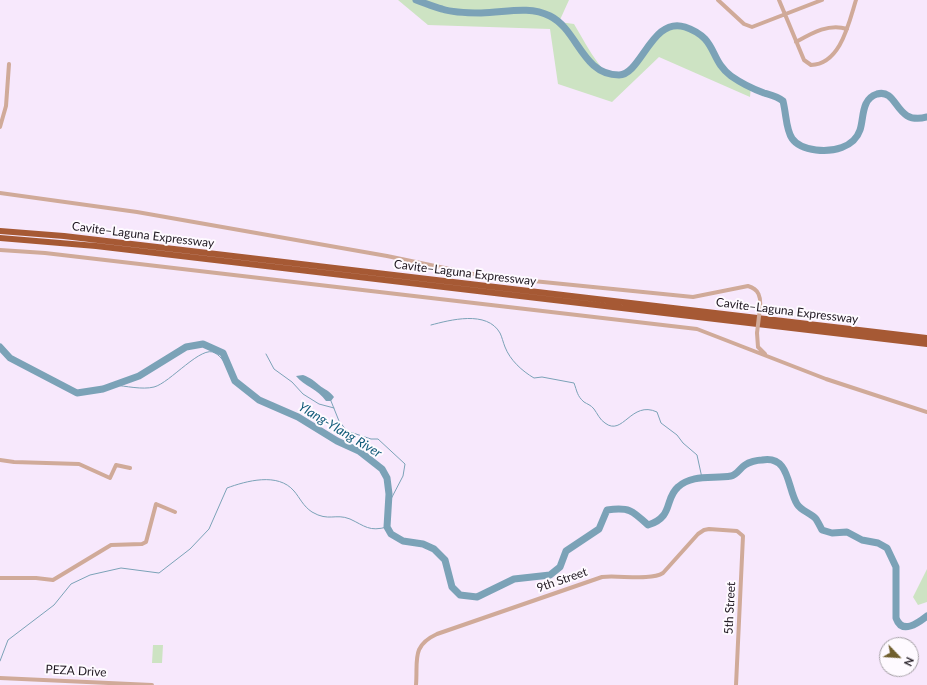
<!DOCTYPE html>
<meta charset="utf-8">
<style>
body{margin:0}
#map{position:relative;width:927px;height:685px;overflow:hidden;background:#f7e8fc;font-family:Lato,sans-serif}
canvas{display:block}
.north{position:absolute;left:879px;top:637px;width:40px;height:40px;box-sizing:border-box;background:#fefaff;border:1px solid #a5a0a6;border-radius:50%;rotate:115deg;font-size:11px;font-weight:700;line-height:16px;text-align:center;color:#1f1821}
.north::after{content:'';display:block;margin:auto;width:14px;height:18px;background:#705f2d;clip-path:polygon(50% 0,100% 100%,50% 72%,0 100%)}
</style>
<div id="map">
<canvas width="927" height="685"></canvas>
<div class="north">N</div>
</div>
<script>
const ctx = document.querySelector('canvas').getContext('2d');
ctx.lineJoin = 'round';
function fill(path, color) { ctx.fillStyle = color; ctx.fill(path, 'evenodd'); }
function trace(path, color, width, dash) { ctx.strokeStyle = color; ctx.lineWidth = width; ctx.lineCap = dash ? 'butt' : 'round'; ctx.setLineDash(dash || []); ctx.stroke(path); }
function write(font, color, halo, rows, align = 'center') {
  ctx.font = font + ' Lato,sans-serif'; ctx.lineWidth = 4; ctx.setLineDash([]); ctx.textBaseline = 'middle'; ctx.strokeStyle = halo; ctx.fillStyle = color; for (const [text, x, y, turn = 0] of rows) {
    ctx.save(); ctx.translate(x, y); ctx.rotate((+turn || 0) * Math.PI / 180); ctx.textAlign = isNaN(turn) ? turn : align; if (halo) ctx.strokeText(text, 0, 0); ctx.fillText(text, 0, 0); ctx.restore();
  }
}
const green = new Path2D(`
 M398,0H569L559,22L574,24C582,37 589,51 598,63C622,95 637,56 651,40C657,32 672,24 683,26C710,32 708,48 721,66C729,77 740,82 751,87L750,97L659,57L612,102L558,84L550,29L428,25Z
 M927,569V602L918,605L913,597Z
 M153,645H163L162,663H152Z`);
const water = new Path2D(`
 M303,375C311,378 313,380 319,385C325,390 329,390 334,397L331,401H326C318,389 304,386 296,376Z`);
const stream = new Path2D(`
 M431,325C450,320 487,310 500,333C502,337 503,342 505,347C510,360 522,371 534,378L542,377L574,383C577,391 577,396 584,402C587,404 591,405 594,409C597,413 600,420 605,423C623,437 631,400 657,412L661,423L677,435L683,443L697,455L702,478
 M266,354L274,369L292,382L303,394L319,404L334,408
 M114,385C126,386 142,390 154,387C170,383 202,344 215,353C221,356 225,364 230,369
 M331,401L339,421L347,431L371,439H378L405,464L403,476L391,499L387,512
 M0,661L8,640L54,605L71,584L90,575L121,568L159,573L190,549L209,529L227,488C246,481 278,472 294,491C300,498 303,506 312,512C329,522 335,513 350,519C365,526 369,532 387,527`);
const river = new Path2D(`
 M416,0C425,3 433,7 442,9C454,13 468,13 481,13C504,13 528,5 550,16C578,30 582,75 619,75C641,75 652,16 685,27C718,38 709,60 731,76C741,83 753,89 764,93C771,95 777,96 783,101C789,126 783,146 816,150C832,152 854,148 860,130C864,118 861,99 877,94C899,88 894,126 927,117
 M0,347L10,358L77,393L103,389L139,376L186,347L203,344L223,353L235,381L259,400L298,417L337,441L359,451L382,469L387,478L389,494L387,527L391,534L403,541L423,544L434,549L445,560L452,587L460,595L477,597L514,579L550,575L560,567L566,551L599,529L607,510C629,507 632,510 648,525C674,517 664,499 678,487C692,474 713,479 731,476C737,475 740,468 745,465C749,462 757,460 762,460C790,455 787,488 797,504C801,511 811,513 816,519C818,522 820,526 822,530L832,533L847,532L862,540L878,543L887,548L896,567V618C902,635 918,623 927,616`);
const minor = new Path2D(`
 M718,0L744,24L752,27L822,0
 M779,0L804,60L811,65C841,64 849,22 856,0
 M796,42C812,33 829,23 847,29
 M0,127L6,106L9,64
 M0,193L137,212L387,256L483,276L693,297L748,286C759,289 761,297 760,308
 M0,250L45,253L697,329L826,379L927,412
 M757,333L758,347L765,354
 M0,460L14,462L79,464L110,478L116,465L130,468
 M0,578H36L53,580L111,545L142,544L146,542L156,504L175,512
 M0,678L152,685
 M416,685C418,660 411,646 437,634L602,577C619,575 650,581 663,573L698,534L704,530L709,529L737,531L743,536L736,685`);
const highway = new Path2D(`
 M0,231L64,236L927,338
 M0,238L96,246L927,344`);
const minorBridge = new Path2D(`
 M757,333L760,308`);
const streetNames = [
 ["Cavite–Laguna Expressway",143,235,7],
 ["Cavite–Laguna Expressway",465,273,7],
 ["Cavite–Laguna Expressway",787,311,7],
 ["9th Street",562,580,-19],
 ["5th Street",730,608,-87],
 ["PEZA Drive",76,671,3]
];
const waterNames = [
 ["Ylang-Ylang River",340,430,31]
];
fill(green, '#cde3c3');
fill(water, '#7ba2b7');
trace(stream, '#7ba2b7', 1);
trace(river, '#7ba2b7', 7);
trace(minor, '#d0aa99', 4);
trace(highway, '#a65934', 6);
trace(minorBridge, '#d0aa99', 4);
write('12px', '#1f1821', '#fefaff', streetNames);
write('italic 13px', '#105a78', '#fefaff', waterNames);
</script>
